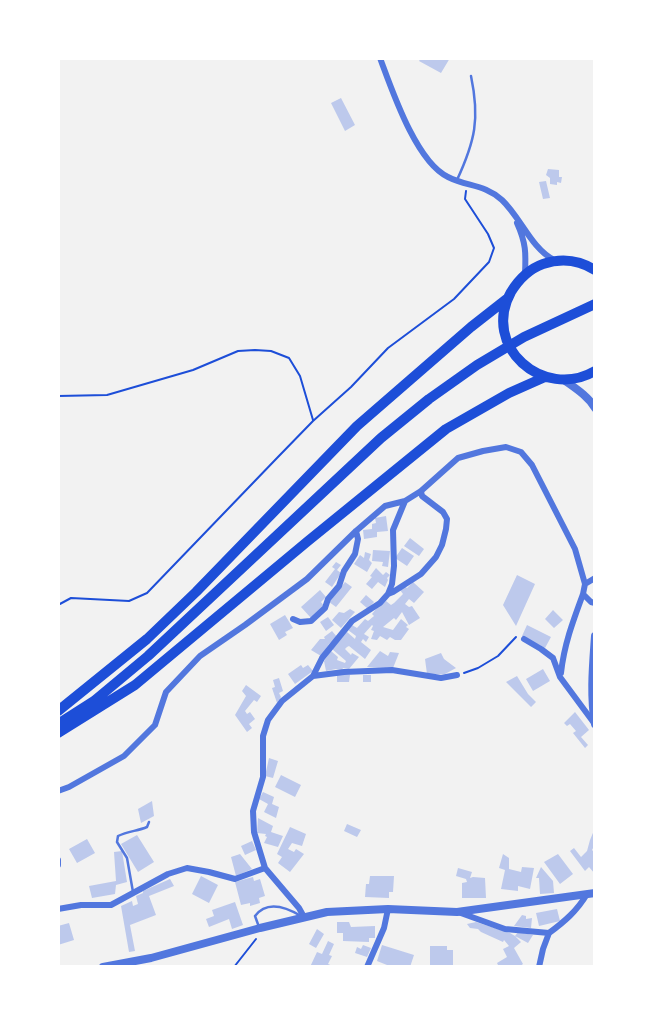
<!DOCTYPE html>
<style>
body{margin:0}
#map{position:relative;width:653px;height:1025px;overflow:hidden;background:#f2f2f2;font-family:Barlow,sans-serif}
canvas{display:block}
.frame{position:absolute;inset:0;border:60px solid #fff;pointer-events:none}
</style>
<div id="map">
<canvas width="653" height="1025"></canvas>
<div class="frame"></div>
</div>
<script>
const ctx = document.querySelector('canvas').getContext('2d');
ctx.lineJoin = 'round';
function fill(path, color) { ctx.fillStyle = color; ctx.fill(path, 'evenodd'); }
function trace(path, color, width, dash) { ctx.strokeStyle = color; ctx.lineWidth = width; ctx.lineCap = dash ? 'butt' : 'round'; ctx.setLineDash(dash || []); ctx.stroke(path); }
const building = new Path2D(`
 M421,58H450L441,73L419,61Z
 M341,98L355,125L345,131L331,103Z
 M548,169L559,170V177H562L561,183L557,182V185L550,184V178L546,175Z
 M546,181L550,198L543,199L539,182Z
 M386,516L388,531L377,532V537L364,539L363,530L372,529V524L376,523L375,518Z
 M410,538L424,549L419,556L404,546Z
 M402,548L414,556L407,566L395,558Z
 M373,550L390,551L388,567L382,566L383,562L372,561Z
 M365,552L371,554L369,560L372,563L367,572L354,564L360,555L364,558Z
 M336,562L341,565L337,570L341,573L332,587L325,582L335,569L332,567Z
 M376,568L383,575L386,572L390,575L387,578L388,580L385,587L378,582L372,589L366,584L372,577L370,576Z
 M517,575L535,584L516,626L503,605Z
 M345,582L352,587L336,607L329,602Z
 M413,582L424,592L414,603L409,599L405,604L409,607L412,606L420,618L409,625L402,612L396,620L394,618L383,627L393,630L401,619L408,625L406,627L409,629L401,640H395L390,637L387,640L380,636L377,640L371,639L374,631L371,630L373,626L372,625L364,634L369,637L366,642L363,639L361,642L371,650L365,659L349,646L347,647L345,649L351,655L352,653L359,657L349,669L343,668L342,670L336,669L326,671L324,661L331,651L338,657L337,660L345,663L346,661L332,649L347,632L355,639L356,636L348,630L352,625L357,628L365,619L368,621L374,616L372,614L376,609L386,601L391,605L394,603L403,594L400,590L404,585L407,588Z
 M320,590L326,597L321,602L324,606L311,618L301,607Z
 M366,595L374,602L368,609L360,602Z
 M350,609L355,612L341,628L332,620L339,612L344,613Z
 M553,610L563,620L554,628L545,619Z
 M285,615L293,628L285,632L287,635L279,640L270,624Z
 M328,617L334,625L326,631L320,622Z
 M527,625L551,637L545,648L522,636Z
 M332,631L338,638L329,644L321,656L311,650L320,639H325L324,637Z
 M380,651L388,656L390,652L399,653L393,668L367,667Z
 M441,653L444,659L456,668L445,674H427L425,659Z
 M301,665L303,668L308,665L313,671L295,684L288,674Z
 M543,669L550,681L533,691L526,679Z
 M337,675H350L349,682H337Z
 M363,675H371V682H363Z
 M517,676L528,694L536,702L531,707L506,682Z
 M279,678L283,691L279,693L281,697L277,703L272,688L275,687L273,680Z
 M246,685L261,696L257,702L254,700L245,711L247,714L250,712L255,719L249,724L252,728L247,732L235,715L246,696L242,691Z
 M575,712L589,730L581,737L588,745L585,748L573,733L576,731L570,724L567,726L564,723Z
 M269,758L278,761L273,778L265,776Z
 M281,775L301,785L295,797L275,787Z
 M263,792L274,797L272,804L279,807L276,818L264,812L268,804L259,799Z
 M152,801L154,816L141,823L138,809Z
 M258,818L273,826L271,832L283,836L278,847L264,843L267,837L265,836L266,834L257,833Z
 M347,824L361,830L357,837L344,831Z
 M290,827L306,834L302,846L292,843L288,849L294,852L296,849L304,854L290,872L278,863L282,857L277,854Z
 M595,828V844L592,850L595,853V874L589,867L585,871L570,851L574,848L581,857L587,851L590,840Z
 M137,835L154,862L138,872L121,844Z
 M87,839L95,853L77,863L69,849Z
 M252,841L256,850L245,855L241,846Z
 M122,851L127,882L116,885L115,894L92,898L89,886L116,881L114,852Z
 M240,854L252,869L236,876L231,857Z
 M503,854L509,858V869L521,872L522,867L534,868L530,889L518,886V891L501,889L505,870L499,868Z
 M558,854L573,874L560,884L544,862Z
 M541,867L553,881L554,893L540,894L539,878H536Z
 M458,868L472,872L470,878L473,877L485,878L486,898H462V883L467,882L466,879L456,876Z
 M201,876L218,885L209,903L192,894Z
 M370,876H394L393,892H389V898L365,897L366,884H369Z
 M253,877L254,881L260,879L265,896L259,898L260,903L250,906V903L241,905L235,882Z
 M170,879L174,886L149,896L156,915L130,925L135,951L129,952L121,906L132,901L133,906L138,904L136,896L143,893V891Z
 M235,902L243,925L232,929L229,919L209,927L206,919L214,916L212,910Z
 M557,909L560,921L539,926L536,913Z
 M522,915L526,916V919L532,918L531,928L514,926Z
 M337,922H349L351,927L375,926V938H369V942L343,941V933H337Z
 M476,922L510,933L515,936L518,932L533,935L528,943L515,936L521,942L514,948L523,964L519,967H499L497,963L507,957L503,949L509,946L504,940L503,942L481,932L478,929L470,928L467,924Z
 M69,923L74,940L58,945V926Z
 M317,929L324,934L316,948L309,944Z
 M328,941L334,944L329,955L332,956L328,964L335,967H310L317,952L322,954Z
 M363,945L371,948L367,957L355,953L357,947L361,949Z
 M382,945L414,955L410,967H392L377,961Z
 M430,946H447V950H453V966H430Z`);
const path = new Path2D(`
 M58,396L107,395L193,370L238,351L255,350L271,351L289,358L300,376L313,420
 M58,605L71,598L129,601L147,593L277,458L313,421L351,387L388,348L454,299L489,262L494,248L488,234L465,199L466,191
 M464,673L478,668L498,656L516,637
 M234,967L256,939`);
const service = new Path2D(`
 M457,180C475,141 480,119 471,76
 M133,892L127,858L117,842L118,836C128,831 138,831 147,827L149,822
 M259,927L255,916C267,900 286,907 301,916`);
const minor = new Path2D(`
 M380,58C392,90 416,162 448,177C468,187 484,184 502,200C521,218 531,248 554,260
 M517,223C526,243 526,253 525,274
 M595,578L585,584L583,594L591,602L595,603
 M388,594L393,592L421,574L436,557L442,545L446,529L447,519L443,512L422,496L421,491
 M293,619L300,622L311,621L325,608L328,599L339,586L344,571L355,554L358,539L356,531
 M524,639L541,649L553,658L560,677L594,723
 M561,673C564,645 573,621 583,594
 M313,676L322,658L352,621L380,603L388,594L392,584L394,566L393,530L405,501
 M58,791L69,787L124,756L155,725L166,692L200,656L245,625L307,579L356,531L385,506L405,501L421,491L458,458L483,451L506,447L521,452L532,465L575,549L585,584
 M58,860V865
 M58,909L81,905H111L168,874L187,868L209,872L235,879L265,868
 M458,912L505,929L549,933C564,922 577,911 587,894
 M304,917L299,908L265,868L254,832L253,811L263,777V736L268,720L282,701L313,676L344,672L392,670L441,678L457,675
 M367,967L384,928L388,909
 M539,967L543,949L549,933`);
const tertiary = new Path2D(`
 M564,380C575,388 588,396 595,408
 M595,636C593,665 590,695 595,724
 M103,967L151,958L260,928L327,912L388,909L457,912L595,893`);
const trunk = new Path2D(`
 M595,270C579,260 561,258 543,264C529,269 519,279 511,292C481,346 543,401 595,371
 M58,711L147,639L196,592L357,426L471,327L508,298
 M58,724L94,701L148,656L381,438L429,399L477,365L524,337L595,304
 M58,733L135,685L308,541L446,429L509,393L545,377`);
fill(building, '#bdc9ec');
trace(path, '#1d4ed8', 2);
trace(service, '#5277de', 2.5);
trace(minor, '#5277de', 6);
trace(tertiary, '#5277de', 8);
trace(trunk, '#1d4ed8', 10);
</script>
